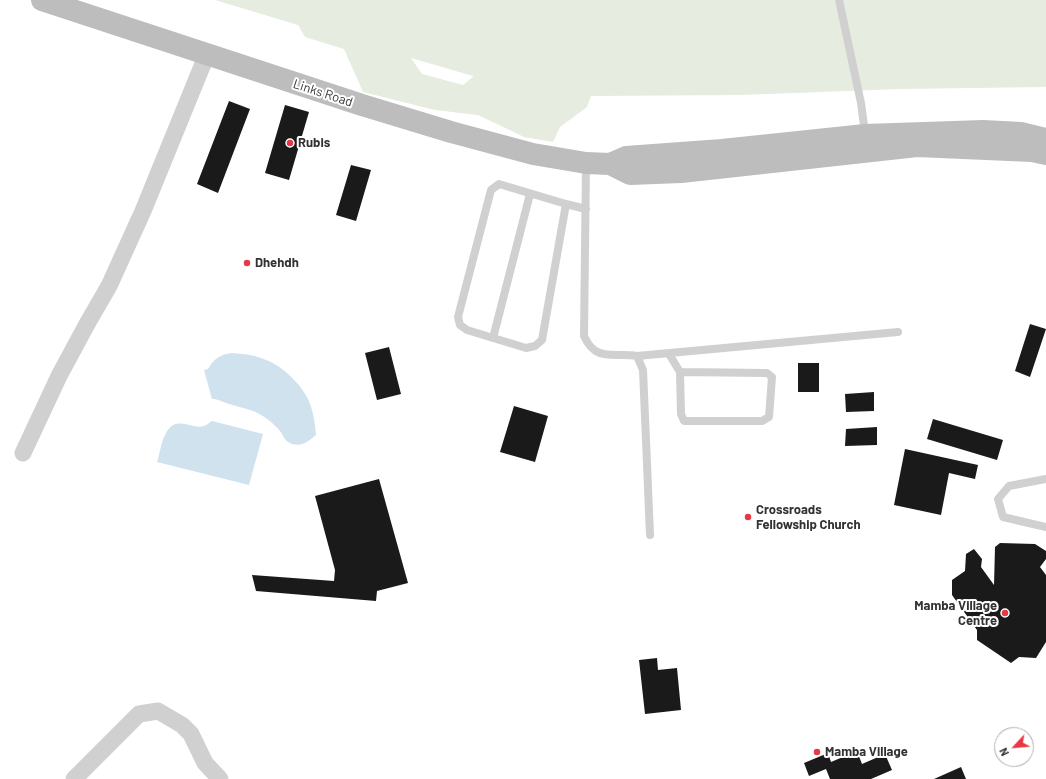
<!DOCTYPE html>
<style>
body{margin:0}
#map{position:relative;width:1046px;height:779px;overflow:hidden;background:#fff;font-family:Barlow,sans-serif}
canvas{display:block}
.north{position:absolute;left:994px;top:727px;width:40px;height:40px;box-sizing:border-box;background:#fff;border:1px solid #adadad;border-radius:50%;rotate:244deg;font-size:11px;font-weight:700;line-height:16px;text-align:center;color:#333}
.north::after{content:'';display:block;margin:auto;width:14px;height:18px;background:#e63946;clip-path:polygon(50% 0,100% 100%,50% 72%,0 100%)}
</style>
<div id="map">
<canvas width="1046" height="779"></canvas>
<div class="north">N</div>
</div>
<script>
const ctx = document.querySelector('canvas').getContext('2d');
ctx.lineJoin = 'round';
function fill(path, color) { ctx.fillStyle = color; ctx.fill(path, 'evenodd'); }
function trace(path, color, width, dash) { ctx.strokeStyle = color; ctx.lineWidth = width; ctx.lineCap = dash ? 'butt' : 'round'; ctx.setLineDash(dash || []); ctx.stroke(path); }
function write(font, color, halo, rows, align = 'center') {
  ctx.font = font + ' Barlow,sans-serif'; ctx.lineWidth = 4; ctx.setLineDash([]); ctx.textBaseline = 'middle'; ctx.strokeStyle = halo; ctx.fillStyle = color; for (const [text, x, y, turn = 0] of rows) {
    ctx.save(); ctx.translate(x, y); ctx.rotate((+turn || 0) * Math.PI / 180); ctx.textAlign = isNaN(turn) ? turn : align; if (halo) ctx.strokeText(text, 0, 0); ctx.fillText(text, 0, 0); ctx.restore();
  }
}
const green = new Path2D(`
 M215,0H1046V87L900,89L740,95L591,96L587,107L560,127L553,142L524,137L478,115L435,110L363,92L344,49L305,37L298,25ZM411,58L473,76V77L463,85L422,74Z`);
const water = new Path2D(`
 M232,353C244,354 255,355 266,360C281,365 301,384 308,399C313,410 315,422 316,435C309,441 302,447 292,444C284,441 284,436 280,431C277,427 274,425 271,422C256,409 244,409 226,403C221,401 217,399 212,399L204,370L208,369C214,358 220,355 232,353Z
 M212,421L263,434L249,485L157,462C160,453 161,443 165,435C175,413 191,430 204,426C207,425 210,422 212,421Z`);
const building = new Path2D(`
 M229,101L250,109L218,193L197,184Z
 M285,105L309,112L289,180L265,173Z
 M351,165L371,170L356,221L336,215Z
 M1030,324L1046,329L1030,377L1015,371Z
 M389,347L401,394L377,400L365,353Z
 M798,363H819V392H798Z
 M874,392V411L846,412L845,394Z
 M514,406L548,416L535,462L500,452Z
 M933,419L1003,440L997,460L927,439Z
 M877,427V445L845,446L846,429Z
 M905,449L978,465L975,479L949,473L941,515L894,505Z
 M379,479L408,583L377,591L376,601L256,591L252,575L334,581L335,570L315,496Z
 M1000,543L1035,544L1046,551V559L1040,567L1046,575V642L1036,658L1019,657L1011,663L977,640V630L952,595V580L965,571L966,554L974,549L982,559L981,567L994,585L995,547Z
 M657,658L658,670L677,668L681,710L645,714L639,660Z
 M857,751L862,764L885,754L892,770L871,779H830L826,769L809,776L804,763L828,753L831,762Z
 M961,767L966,779H934Z`);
const lane = new Path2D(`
 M839,0L861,103L865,133
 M586,163L584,336C596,363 614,352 637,356L643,370L650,535
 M566,204L542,340L535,346L526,348L467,330L460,325L458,317L491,190L499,184L566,204L586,209
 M493,338L530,194
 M669,354L680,372L681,414L684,421H762L769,417L772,377L767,373L680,372
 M637,356L898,332
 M1046,479L1009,486L998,499L1003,517L1046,527`);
const street = new Path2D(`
 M23,453L59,376L87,324L109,286L143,211L207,54
 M74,779L139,714L158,711L182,725L191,734L205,763L220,779`);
const secondary = new Path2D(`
 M42,0L362,105L451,132L533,154L586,163L610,164L630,174L681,172L917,146L1032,151L1046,154
 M610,164L626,157L722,150L865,135L983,131L1021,133L1046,139`);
const markers = [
 [290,143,4,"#e63946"],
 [247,263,4,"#e63946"],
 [748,517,4,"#e63946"],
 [1005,613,4,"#e63946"],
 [817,752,4,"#e63946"]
];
const streetNames = [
 ["Links Road",323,93,18]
];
const poiNames = [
 ["Rubis",298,143],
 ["Dhehdh",255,263],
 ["Crossroads",756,510],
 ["Fellowship Church",756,525],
 ["Mamba Village",997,606,"right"],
 ["Centre",997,621,"right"],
 ["Mamba Village",825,752]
];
fill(green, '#e6ecdf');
fill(water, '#cfe2ee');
fill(building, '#1a1a1a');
trace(lane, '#d0d0d0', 8);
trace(street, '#d0d0d0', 17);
trace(secondary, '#bdbdbd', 22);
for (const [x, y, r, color] of markers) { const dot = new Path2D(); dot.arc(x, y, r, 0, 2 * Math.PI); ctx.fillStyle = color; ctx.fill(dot); trace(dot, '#fff', 1.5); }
write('13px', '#333', '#fff', streetNames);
write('bold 13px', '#333', '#fff', poiNames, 'left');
</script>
